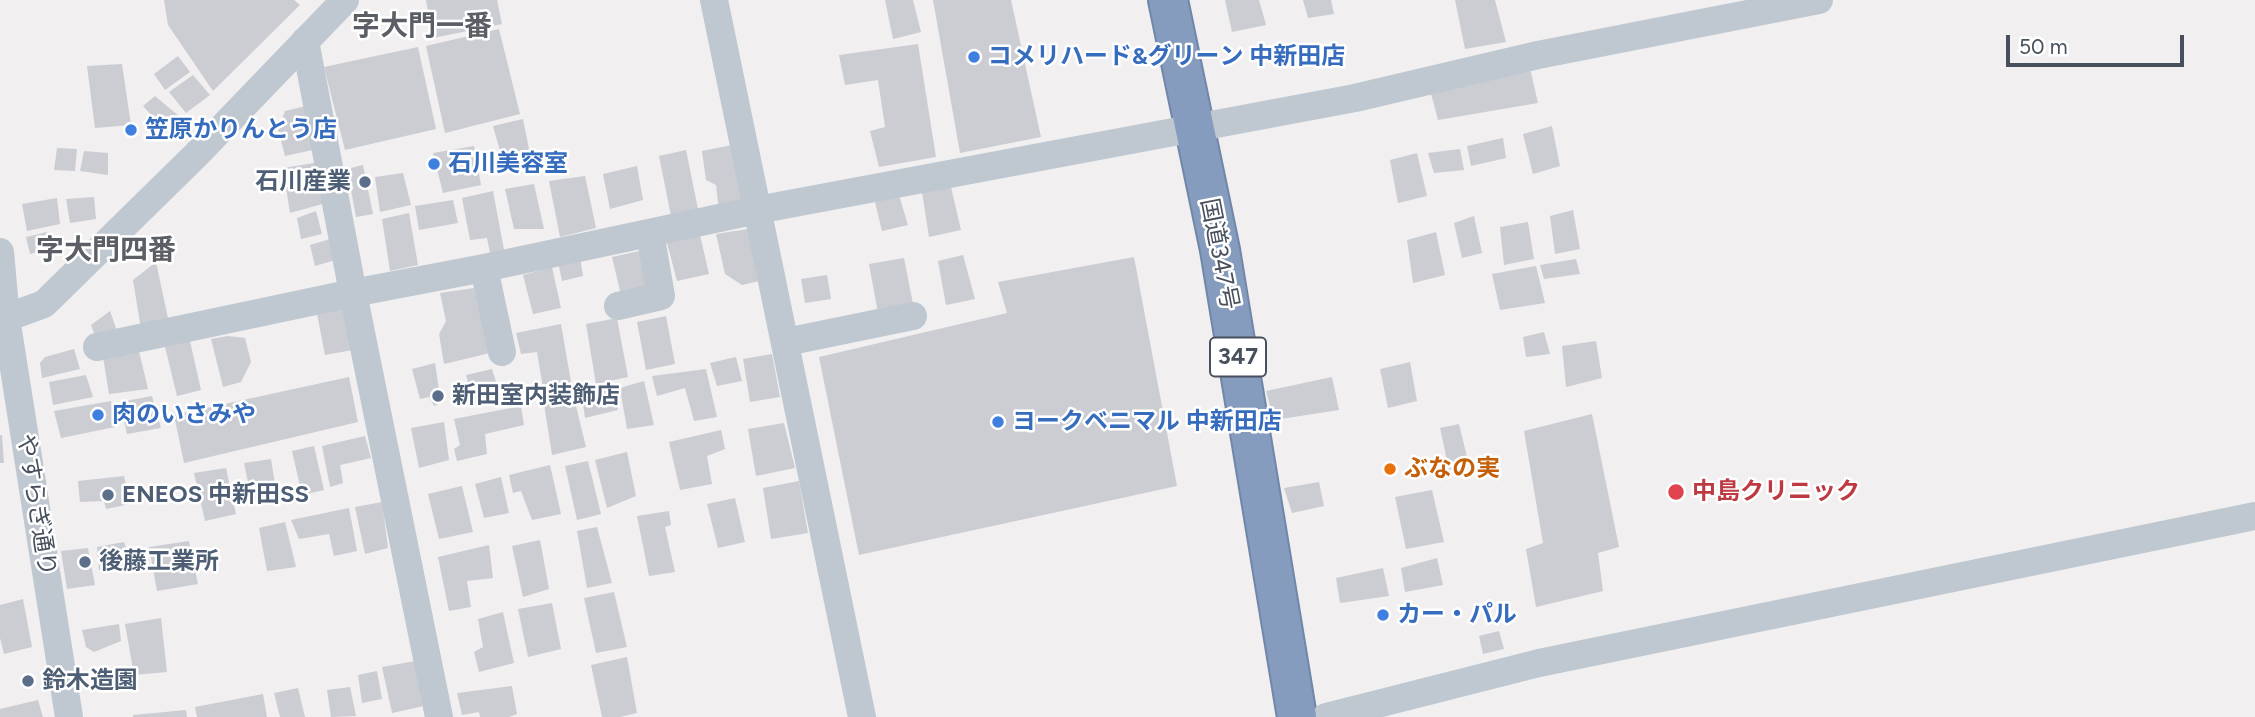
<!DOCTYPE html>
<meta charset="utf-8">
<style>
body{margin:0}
#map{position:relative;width:2255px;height:717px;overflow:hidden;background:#f1efef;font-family:Figtree,sans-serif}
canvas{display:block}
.scale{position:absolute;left:2006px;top:35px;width:178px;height:32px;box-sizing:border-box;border:4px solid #47505c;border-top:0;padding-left:9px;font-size:21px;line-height:24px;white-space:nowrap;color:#47505c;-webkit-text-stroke:5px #fff;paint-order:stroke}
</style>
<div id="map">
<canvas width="2255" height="717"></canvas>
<div class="scale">50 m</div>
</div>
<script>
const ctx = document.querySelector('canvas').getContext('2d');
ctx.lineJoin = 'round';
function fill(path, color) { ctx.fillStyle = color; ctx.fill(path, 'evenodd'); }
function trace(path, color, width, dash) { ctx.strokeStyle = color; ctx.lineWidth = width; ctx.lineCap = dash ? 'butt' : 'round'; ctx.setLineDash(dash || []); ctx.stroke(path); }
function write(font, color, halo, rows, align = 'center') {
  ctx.font = font + ' Figtree,"Noto Sans JP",sans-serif'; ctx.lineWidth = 5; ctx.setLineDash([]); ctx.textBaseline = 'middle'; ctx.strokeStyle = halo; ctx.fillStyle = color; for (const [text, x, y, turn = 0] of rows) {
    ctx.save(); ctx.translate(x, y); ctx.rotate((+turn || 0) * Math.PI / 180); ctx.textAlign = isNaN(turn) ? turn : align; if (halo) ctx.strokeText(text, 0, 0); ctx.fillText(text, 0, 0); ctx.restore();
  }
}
const building = new Path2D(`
 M164,0H294L300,5L213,91L168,25Z
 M426,0H497L502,24L433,38Z
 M885,0H913L921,32L893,39Z
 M933,0H1011L1041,137L960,153Z
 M1225,0H1259L1266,25L1232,32Z
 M1303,0H1331L1334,14L1308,18Z
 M1455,0H1495L1506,42L1465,49Z
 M499,29L520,114L445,133L426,46Z
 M918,44L936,157L879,167L870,131L885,127L878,80L845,85L839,55Z
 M418,47L436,129L345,150L324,67Z
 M178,56L190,72L165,90L154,74Z
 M122,64L131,125L95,128L87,66Z
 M1530,68L1538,103L1438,120L1429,86Z
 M193,75L210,95L186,113L169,92Z
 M155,96L179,116L163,128L143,106Z
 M306,106L317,149L285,156L278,130L285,111Z
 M523,119L531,159L504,165L493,126Z
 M1552,126L1560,166L1533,174L1523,134Z
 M1503,138L1506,158L1471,166L1467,146Z
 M732,145L747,204L719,211L716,185L706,180L702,151Z
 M474,146L481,185L443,193L433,153Z
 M57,148L77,149L75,171L54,170Z
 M1460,149L1464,170L1434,173L1428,153Z
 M686,150L699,214L672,221L659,156Z
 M84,151L108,153V175L80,171Z
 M1417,153L1427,196L1398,203L1390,160Z
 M320,162L326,203L290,213L283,168Z
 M363,165L373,214L356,217L347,169Z
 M637,166L643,200L610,209L603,174Z
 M403,173L411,205L380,212L375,177Z
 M585,176L596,228L560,237L549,181Z
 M534,184L544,229H514L505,189Z
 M951,187L961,230L929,237L922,192Z
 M493,191L504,250L490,253L487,238L470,240L462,198Z
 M899,195L908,225L882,231L875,202Z
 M94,197L96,219L70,223L66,199Z
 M57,198L60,224L27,231L22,204Z
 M453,200L458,223L419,230L415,206Z
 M1573,210L1580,249L1555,254L1550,216Z
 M316,211L322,234L301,239L297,218Z
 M409,213L418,265L390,271L382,219Z
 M1474,216L1482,253L1462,258L1454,223Z
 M1528,222L1534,259L1504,265L1500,227Z
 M748,229L759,281L742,285L725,274L716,234Z
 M47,232L52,248L30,254L26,237Z
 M1436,232L1445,275L1413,283L1407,240Z
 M700,235L709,274L677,281L667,243Z
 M330,239L339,259L315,266L310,245Z
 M644,250L653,288L621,295L612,257Z
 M963,255L975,299L946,305L938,261Z
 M580,257L583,276L562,281L558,262Z
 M1134,257L1177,486L859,555L819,357L1007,313L998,282Z
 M904,258L913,304L878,313L869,264Z
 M1576,259L1580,274L1544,279L1540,265Z
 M156,262L169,323L141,329L133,280Z
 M1536,266L1545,303L1500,310L1492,274Z
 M552,267L561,308L533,314L523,275Z
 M827,275L831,299L805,303L801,279Z
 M474,288L490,353L444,364L439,334L446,321L440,293Z
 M348,308L358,349L325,355L317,314Z
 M110,311L118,334L96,338L91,325Z
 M666,316L675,364L646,370L637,322Z
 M617,318L628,377L596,384L586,324Z
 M561,324L571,382L543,388L537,352L521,354L516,333Z
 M1544,332L1550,354L1526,357L1523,337Z
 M228,336L245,338L251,362L241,382L223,387L211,339Z
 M190,341L201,390L177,396L165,347Z
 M1596,341L1602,378L1566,387L1562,346Z
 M138,347L148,389L109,394L103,357Z
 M74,349L80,369L42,378L40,363L45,357Z
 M772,354L780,397L750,402L743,359Z
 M736,357L742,381L717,386L710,363Z
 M1410,362L1417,401L1388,408L1380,369Z
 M435,363L441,403L434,406L429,397L420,399L412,369Z
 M492,369L501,398L474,405L466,375Z
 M706,369L717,417L694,421L685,388L657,396L652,376Z
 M86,375L93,397L53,405L49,382Z
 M349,377L358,422L184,463L174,415Z
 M1332,377L1339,410L1274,420L1266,391Z
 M644,381L654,425L627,429L620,388Z
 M613,386L618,410L585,418L581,390Z
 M152,396L161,428L127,434L120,402Z
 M574,398L586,447L552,455L544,404Z
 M111,401L115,427L61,438L54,411Z
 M521,406L524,425L485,434L487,454L457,461L454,449L460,445L454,419Z
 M1592,414L1619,547L1598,553L1603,591L1536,607L1526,549L1543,543L1524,431Z
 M444,422L449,460L419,468L411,428Z
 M784,423L795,468L756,476L748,429Z
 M1459,424L1469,465L1449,470L1440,428Z
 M721,430L725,449L707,456L712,484L680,490L669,442Z
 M0,435H2L4,463H0Z
 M365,436L371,458L340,465L343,483L330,487L322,446Z
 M314,446L324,490L302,495L292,451Z
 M627,452L636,496L607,508L595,460Z
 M271,459L277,497L252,501L244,463Z
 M588,461L601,514L577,520L565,466Z
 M550,465L561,514L532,520L521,491L513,493L509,475Z
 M226,468L236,514L205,521L194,473Z
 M124,476L130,504L106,509L104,501L80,502L78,481Z
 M501,477L509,513L484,518L475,484Z
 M799,481L808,533L771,539L763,488Z
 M1319,482L1324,506L1292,513L1284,488Z
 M462,486L473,532L439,539L428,494Z
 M1432,490L1444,542L1406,549L1395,497Z
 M735,498L745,542L718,548L707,504Z
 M382,502L388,548L365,554L355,507Z
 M349,508L357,551L334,556L329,534L299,539L291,520Z
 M669,511L671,525L665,527L675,572L649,576L637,516Z
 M285,522L296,567L267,571L259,528Z
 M597,527L612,583L587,588L577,531Z
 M540,540L549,589L523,597L512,546Z
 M189,541L198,584L157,591L149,547Z
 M124,542L132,565L99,570L97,547Z
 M489,545L493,578L467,581L471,607L449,611L438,557Z
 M88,548L95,585L67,589L61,551Z
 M1437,558L1443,585L1405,592L1401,568Z
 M1383,568L1389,596L1340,603L1336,578Z
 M614,592L627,647L596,653L584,598Z
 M23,599L32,647L4,654L0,638V605Z
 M552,603L561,649L528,657L518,609Z
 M503,612L514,663L479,672L474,652L483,647L478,619Z
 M161,618L167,672L134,675L125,624Z
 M119,624L121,641L94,652L86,647L82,630Z
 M1499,631L1504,649L1483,654L1479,636Z
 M627,657L637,713L620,717H602L591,665Z
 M415,661L424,706L392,713L382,667Z
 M377,671L382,699L362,703L358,675Z
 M512,686L517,714L509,717H480L479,712L462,715L457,693Z
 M350,687L356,716L331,717L327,690Z
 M298,688L305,717H280L274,693Z
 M263,694L267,717H197L195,707Z
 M38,700L43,717H0V709Z
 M186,710L187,717H133V715Z`);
const minor = new Path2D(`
 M714,0L862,717
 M305,41L353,293L439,717
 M0,252L6,318L69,717
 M484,268L502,352
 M618,306L661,296L650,233
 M0,320L44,304L196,155L345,0
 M786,342L913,316
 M97,347L353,293L484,268L757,210L1355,98L1538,55L1819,0
 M1326,717L1539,663L2255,516`);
const highway = new Path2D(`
 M1168,0L1220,250L1297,717`);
const markers = [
 [974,57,7,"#3f7fe0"],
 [131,130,7,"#3f7fe0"],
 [434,164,7,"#3f7fe0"],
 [365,182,7,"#5c6f8a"],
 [438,396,7,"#5c6f8a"],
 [98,415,7,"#3f7fe0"],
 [998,422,7,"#3f7fe0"],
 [1390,469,7,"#e8710a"],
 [1676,492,9,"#e0444e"],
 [108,495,7,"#5c6f8a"],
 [85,562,7,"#5c6f8a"],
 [1383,615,7,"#3f7fe0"],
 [28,681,7,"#5c6f8a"]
];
const shields = [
 [1238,357,56]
];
const shieldNames = [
 ["347",1238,357]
];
const shopNames = [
 ["コメリハード&グリーン 中新田店",988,57],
 ["笠原かりんとう店",145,130],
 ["石川美容室",448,164],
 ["肉のいさみや",112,415],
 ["ヨークベニマル 中新田店",1012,422],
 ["カー・パル",1397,615]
];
const serviceNames = [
 ["石川産業",351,182,"right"],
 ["新田室内装飾店",452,396],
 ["ENEOS 中新田SS",122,495],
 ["後藤工業所",99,562],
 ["鈴木造園",42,681]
];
const streetNames = [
 ["国道347号",1219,254,79],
 ["やすらぎ通り",36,505,81]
];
const foodNames = [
 ["ぶなの実",1404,469]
];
const healthNames = [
 ["中島クリニック",1692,492]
];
const quarterNames = [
 ["字大門一番",422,27],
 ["字大門四番",106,251]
];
fill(building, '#cbcdd3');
trace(highway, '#7187aa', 42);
trace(minor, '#bfc8d1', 28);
trace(highway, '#869cbe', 38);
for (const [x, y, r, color] of markers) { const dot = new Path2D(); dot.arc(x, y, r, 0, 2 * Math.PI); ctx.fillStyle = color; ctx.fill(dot); trace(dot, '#fff', 2.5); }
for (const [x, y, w] of shields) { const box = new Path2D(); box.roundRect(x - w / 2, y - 19.5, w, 39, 5); ctx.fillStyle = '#fff'; ctx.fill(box); trace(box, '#47505c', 2); }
write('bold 23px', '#47505c', null, shieldNames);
write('bold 24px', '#366cbe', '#fff', shopNames, 'left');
write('bold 24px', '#4e5e75', '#fff', serviceNames, 'left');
write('24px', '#47505c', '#fff', streetNames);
write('bold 24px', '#c56008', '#fff', foodNames, 'left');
write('bold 24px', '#be3a42', '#fff', healthNames, 'left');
write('bold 28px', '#5b5e64', '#fff', quarterNames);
</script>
